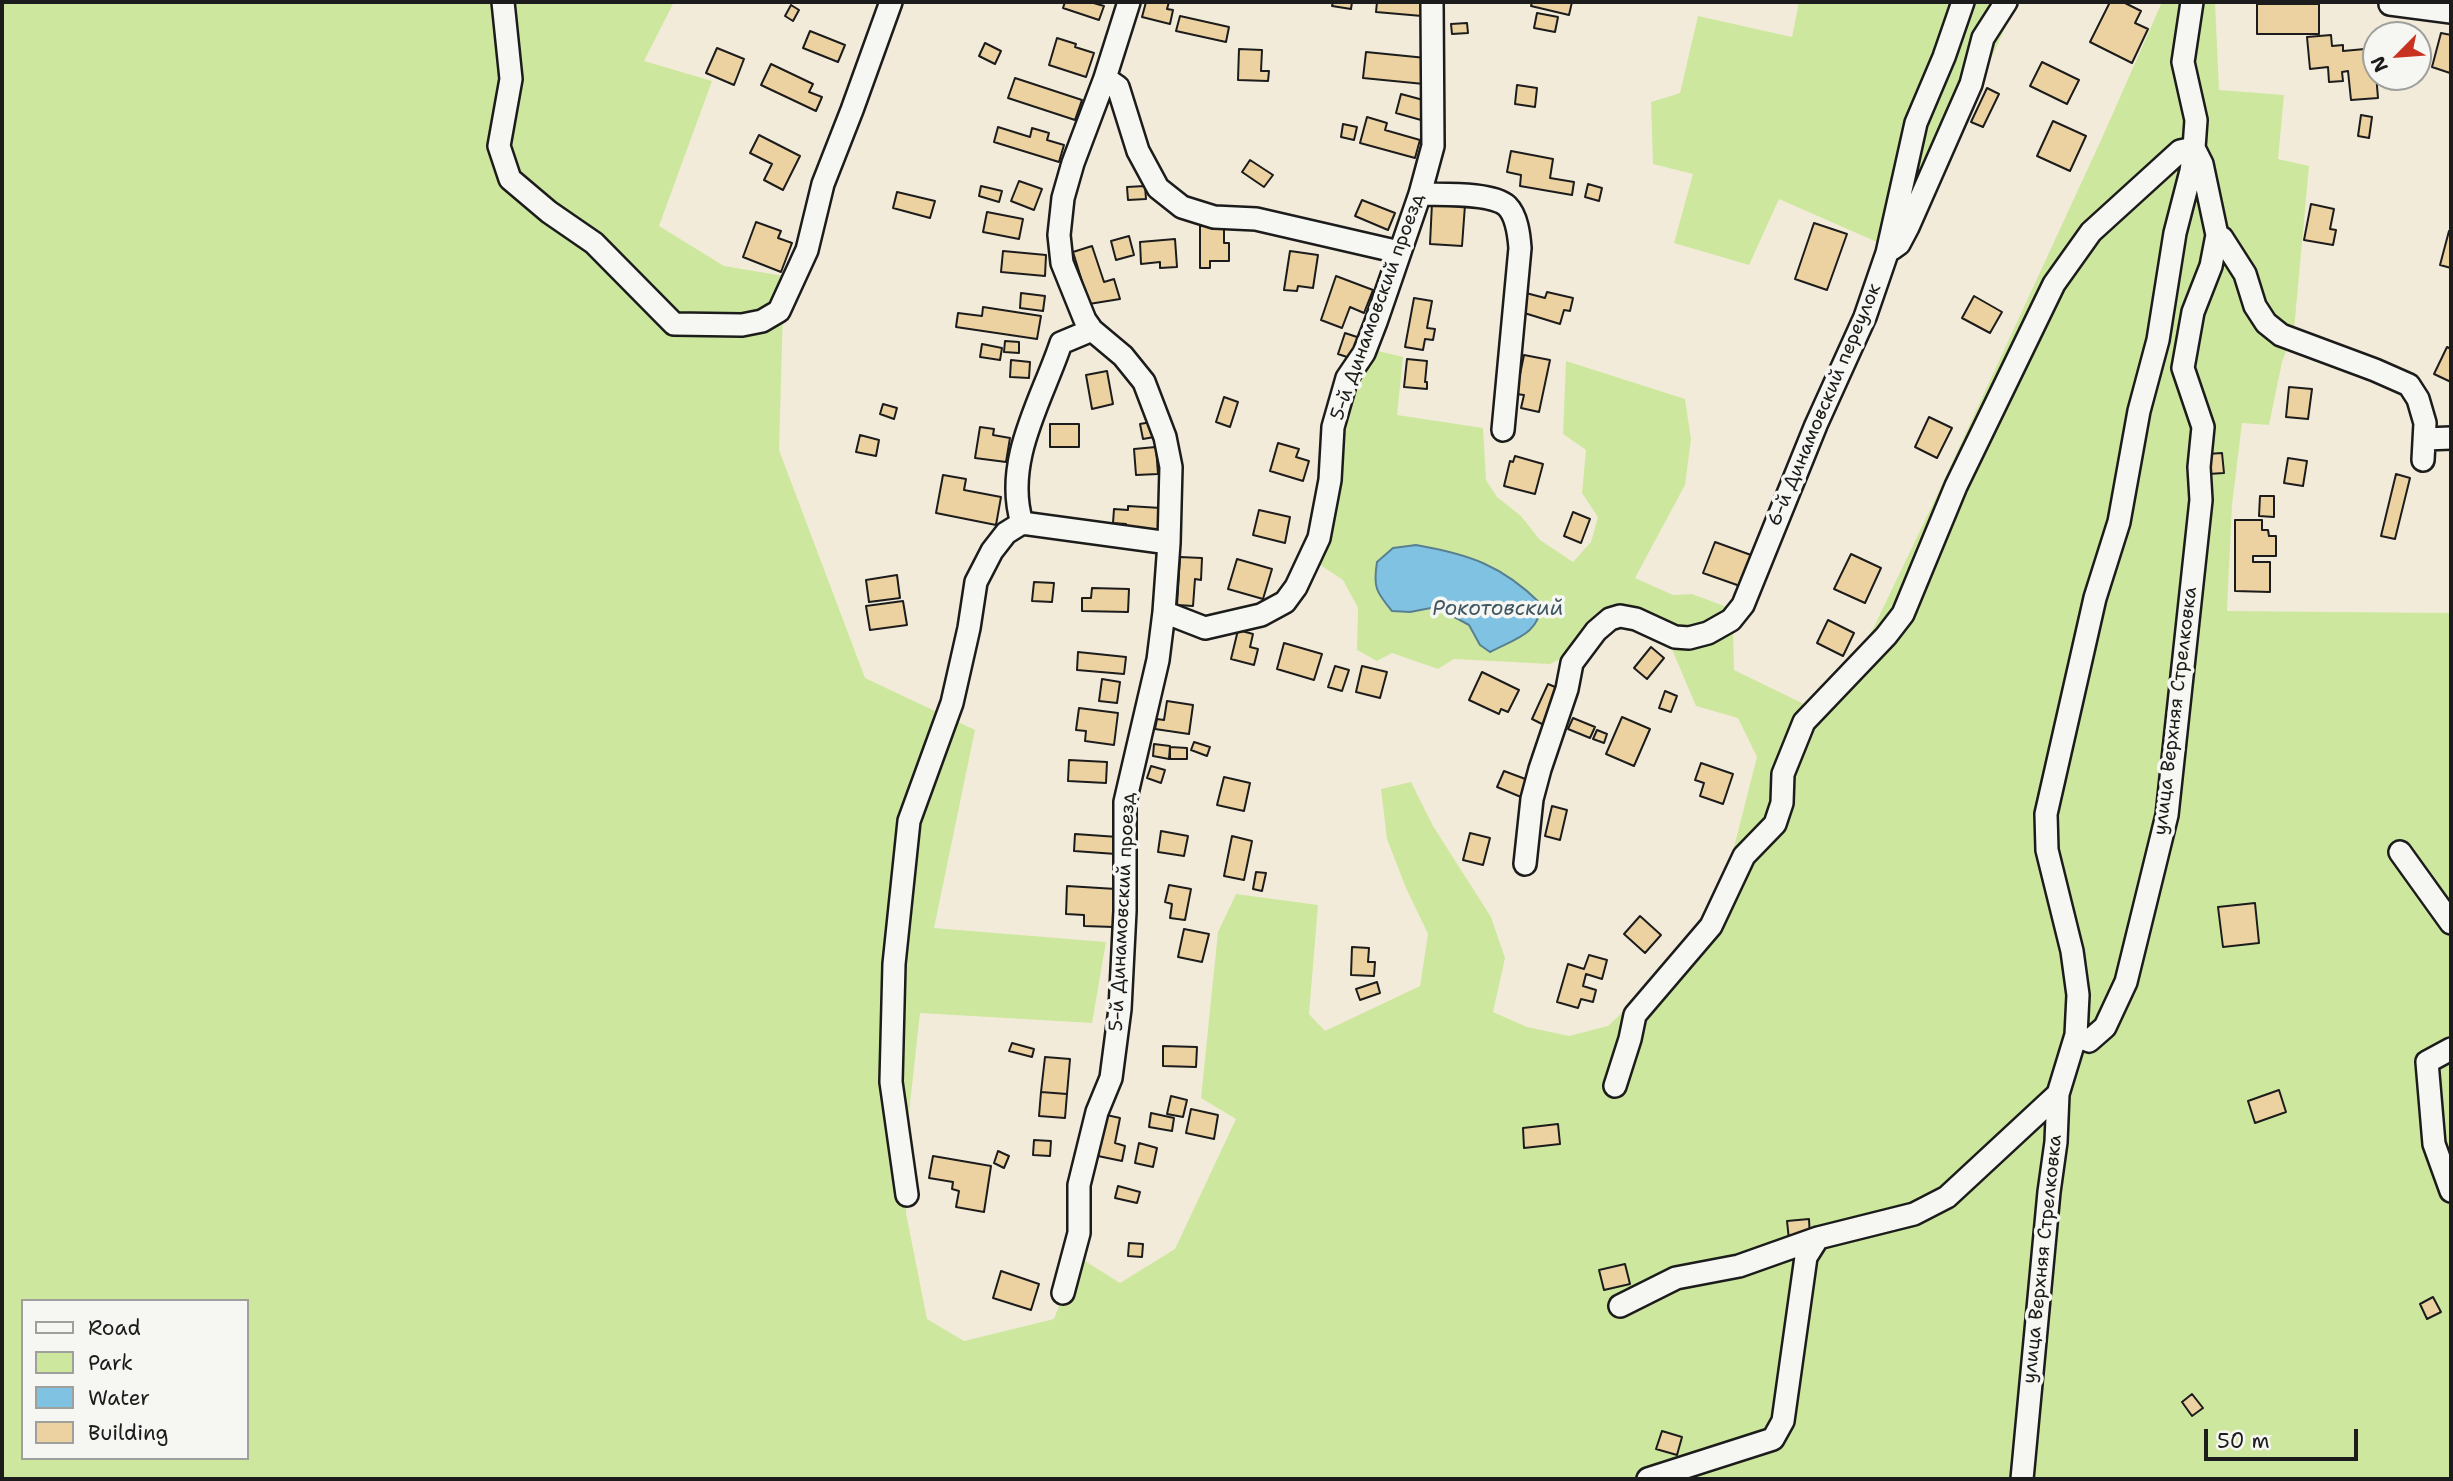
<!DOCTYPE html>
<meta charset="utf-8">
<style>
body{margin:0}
#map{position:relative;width:2453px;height:1481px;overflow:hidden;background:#f3ebda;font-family:"Shantell Sans",sans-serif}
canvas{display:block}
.frame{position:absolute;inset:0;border:4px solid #1c1c1c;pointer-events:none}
.legend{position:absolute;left:21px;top:1299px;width:228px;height:161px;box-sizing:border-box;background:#f6f6f2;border:2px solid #9f9f9c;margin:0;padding:9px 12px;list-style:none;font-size:21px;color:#1c1c1c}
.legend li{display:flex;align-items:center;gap:14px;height:35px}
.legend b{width:35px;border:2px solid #9f9f9c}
.north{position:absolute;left:2362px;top:21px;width:70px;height:70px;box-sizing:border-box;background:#f6f6f2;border:2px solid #9f9f9c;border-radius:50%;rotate:245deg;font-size:19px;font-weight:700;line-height:28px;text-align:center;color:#1c1c1c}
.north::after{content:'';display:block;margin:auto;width:24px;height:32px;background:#c8321e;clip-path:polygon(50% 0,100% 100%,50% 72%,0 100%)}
.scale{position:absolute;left:2204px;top:1429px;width:154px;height:32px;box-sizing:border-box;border:4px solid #1c1c1c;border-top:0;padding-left:9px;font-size:21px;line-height:24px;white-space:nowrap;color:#1c1c1c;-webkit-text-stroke:5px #f6f6f2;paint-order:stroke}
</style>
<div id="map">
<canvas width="2453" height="1481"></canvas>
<div class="frame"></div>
<ul class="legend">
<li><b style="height:9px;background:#f6f6f2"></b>Road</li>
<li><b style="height:19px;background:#cde89e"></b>Park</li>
<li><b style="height:19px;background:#80c2e1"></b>Water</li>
<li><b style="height:19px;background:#edd2a1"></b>Building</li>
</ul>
<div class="north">N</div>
<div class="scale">50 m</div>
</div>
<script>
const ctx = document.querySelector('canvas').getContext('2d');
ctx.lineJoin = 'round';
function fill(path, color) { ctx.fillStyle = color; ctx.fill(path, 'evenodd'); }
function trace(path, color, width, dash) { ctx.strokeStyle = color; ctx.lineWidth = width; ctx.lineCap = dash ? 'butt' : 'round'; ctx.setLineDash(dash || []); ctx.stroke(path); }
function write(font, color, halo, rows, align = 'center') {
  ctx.font = font + ' "Shantell Sans",sans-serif'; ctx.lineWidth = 7; ctx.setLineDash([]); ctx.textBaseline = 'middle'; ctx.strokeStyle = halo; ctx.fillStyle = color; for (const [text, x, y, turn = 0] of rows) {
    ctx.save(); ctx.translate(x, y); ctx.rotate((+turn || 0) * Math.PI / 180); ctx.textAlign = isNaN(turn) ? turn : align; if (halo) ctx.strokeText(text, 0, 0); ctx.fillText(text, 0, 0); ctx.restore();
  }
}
const green = new Path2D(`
 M2,2H674L644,61L712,81L659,226L724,266L784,276L779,450L865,678L975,730L934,928L1106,942L1092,1023L920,1013L907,1131L906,1213L927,1319L964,1341L1054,1319L1063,1295L1085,1261L1120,1283L1175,1249L1236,1119L1201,1098L1218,932L1236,894L1318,905L1309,1014L1325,1031L1420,986L1428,934L1406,888L1387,839L1381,789L1411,782L1433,826L1491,917L1505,958L1493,1012L1527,1027L1569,1036L1608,1026L1629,1006L1695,935L1732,855L1757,757L1738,718L1696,706L1668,640L1733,629L1734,670L1808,706L1844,672L1873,629L1939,491L2102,138L2162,2H2215L2219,90L2284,95L2278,159L2309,166L2294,330L2282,362L2269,425L2242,423L2232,505L2227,611L2451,613V1479H2ZM23,1301H247V1458H23Z
 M1799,2H2017L1902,253L1779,199L1749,265L1674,243L1693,174L1653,164L1651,102L1680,93L1698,16L1792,37Z
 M1370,349L1403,357L1397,415L1483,428L1486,480L1497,497L1521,516L1540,540L1573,562L1591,542L1598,517L1582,493L1586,450L1563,434L1566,361L1685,399L1691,439L1685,485L1635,578L1673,595L1692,594L1735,610L1689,632L1634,611L1568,655L1550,664L1454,659L1438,669L1392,653L1377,661L1357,650L1358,608L1343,580L1314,561L1339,426ZM1416,545L1510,641L1490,652L1480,645L1469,625L1436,607L1377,562L1394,548Z`);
const water = new Path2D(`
 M1416,545C1468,554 1502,565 1541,604C1540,634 1514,639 1490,652L1480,645L1469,625L1436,607L1410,612L1392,611C1376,592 1373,587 1377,562L1393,548Z`);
const building = new Path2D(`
 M1065,2H1090L1104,6L1099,20L1063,8Z
 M1146,2H1169L1167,9L1173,10L1170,24L1142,17Z
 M1333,2H1352L1351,9L1332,6Z
 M1377,2H1423L1422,16L1376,12Z
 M1532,2H1572L1569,15L1531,6Z
 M2110,2H2123L2141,11L2135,23L2148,29L2132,63L2090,42Z
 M2257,4H2319V34H2257Z
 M791,5L799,10L793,21L785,16Z
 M1537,13L1558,17L1555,32L1534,28Z
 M1180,16L1229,27L1226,42L1176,31Z
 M1467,23L1468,33L1452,34L1451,24Z
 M810,31L845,45L838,62L803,48Z
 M2441,33L2451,35L2450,73L2432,67Z
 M2331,35L2332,46L2343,45V51L2376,48L2375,62L2378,98L2351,100L2348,71L2342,72L2343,81L2329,82L2328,67L2310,69L2307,37Z
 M1057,38L1076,44L1075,47L1094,53L1086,77L1049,65Z
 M985,43L1001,51L995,64L979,56Z
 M717,48L744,59L734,85L706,73Z
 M1239,49L1262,50L1261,71H1269L1268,81L1238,80Z
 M1366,52L1426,58L1424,84L1363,78Z
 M2042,62L2079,80L2067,104L2030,86Z
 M771,64L813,84L809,92L822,97L816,111L761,85Z
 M1015,78L1082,100L1075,120L1008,98Z
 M1517,85L1537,88L1535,107L1515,104Z
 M1987,88L1999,94L1983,127L1971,122Z
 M1401,94L1427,101L1421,120L1396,113Z
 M2361,115L2372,117L2369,138L2358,136Z
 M1367,117L1387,123L1385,130L1420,140L1415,158L1360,143Z
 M2053,121L2086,136L2070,171L2037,156Z
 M1343,124L1357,127L1354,140L1341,137Z
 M998,127L1030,137L1032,128L1049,133L1047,140L1064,145L1059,162L994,142Z
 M759,135L800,156L783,190L764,180L772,164L750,153Z
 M1511,151L1553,159L1550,178L1574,182L1572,195L1520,186L1521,175L1507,172Z
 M1250,160L1273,175L1264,187L1242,172Z
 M1019,181L1042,189L1034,210L1011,201Z
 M1588,184L1602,188L1599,201L1585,197Z
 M981,186L1002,191L999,202L979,196Z
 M1145,186L1146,199L1128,200L1127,187Z
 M897,192L935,201L930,218L893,208Z
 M1362,200L1395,213L1388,230L1355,216Z
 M1432,203L1465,205L1462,246L1430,244Z
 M2311,204L2334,209L2330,229L2336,230L2333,245L2304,240Z
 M987,212L1023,219L1019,239L983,232Z
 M756,222L781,231L778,238L792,243L781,272L743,257Z
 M1814,223L1847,234L1827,290L1795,279Z
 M1200,226H1224V243H1229V261H1210V268H1200Z
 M2449,231L2451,232V268L2440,265Z
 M1129,236L1134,255L1116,260L1111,241Z
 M1175,239L1177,267L1160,268V262L1141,264L1140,242Z
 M1092,246L1104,282L1114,279L1120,299L1089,304L1073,252Z
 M1003,251L1046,255L1045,276L1001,272Z
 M1290,251L1318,255L1313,288L1298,286L1297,291L1284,290Z
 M1336,276L1373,290L1364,313L1350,307L1342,328L1321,320Z
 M1547,292L1573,298L1570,311L1564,310L1560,324L1521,312L1526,293L1545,298Z
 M1021,293L1045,296L1043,311L1020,308Z
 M1974,296L2002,312L1990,333L1962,318Z
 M1414,298L1432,301L1427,328L1435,329L1433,340L1425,339L1423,350L1405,347Z
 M983,307L1041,316L1037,339L956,327L958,313L982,316Z
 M1345,333L1360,338L1353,359L1338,354Z
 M1005,341L1019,342V353L1004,352Z
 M982,344L1002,348L1000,360L980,357Z
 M2447,347L2451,349V382L2434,374Z
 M1524,355L1550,360L1539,412L1521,408L1524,395L1516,394Z
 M1407,359L1427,361L1425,382H1427V389L1404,387Z
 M1011,360L1030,362L1029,378L1010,377Z
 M1107,371L1113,404L1092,409L1086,375Z
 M2289,387L2312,389L2308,419L2286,417Z
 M1224,397L1238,402L1230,427L1216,422Z
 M883,404L897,408L894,419L880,414Z
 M1929,417L1952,428L1937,458L1915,447Z
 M1151,422L1154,437L1143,439L1140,424Z
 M1050,424H1079V447H1050Z
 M980,427L994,429L993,435L1010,438L1006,462L975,458Z
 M860,435L879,440L876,456L856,452Z
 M1278,443L1299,449L1296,457L1309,461L1303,481L1270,471Z
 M1156,447L1158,474L1136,475L1134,449Z
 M2222,453L2224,473L2208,474L2207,454Z
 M1515,456L1543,464L1535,494L1504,486L1510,461L1513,462Z
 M2288,458L2307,461L2303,486L2284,483Z
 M2396,474L2410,478L2395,539L2381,536Z
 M943,475L966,479L964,490L1001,497L996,525L936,513Z
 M2260,496H2274V517L2259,516Z
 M1128,506L1161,508L1159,532L1126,529V524L1113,523L1114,509L1128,510Z
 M1259,510L1290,517L1285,543L1253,535Z
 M1573,512L1590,519L1581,543L1564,536Z
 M2235,520H2262V530H2268L2269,536H2276V556H2253V562H2270V592L2235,591Z
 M1715,542L1751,555L1740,586L1703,573Z
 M1851,554L1881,568L1865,603L1834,589Z
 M1180,557L1202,558L1201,580L1195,579L1193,606L1177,605Z
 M1237,559L1272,569L1263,599L1228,589Z
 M897,575L900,598L869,602L866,580Z
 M1034,582L1054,583L1052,602L1032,601Z
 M1092,588L1129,589L1128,612L1082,611V598H1091Z
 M903,601L907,625L870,630L866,606Z
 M1828,620L1854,633L1843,656L1817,643Z
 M1238,630L1253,634L1250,647L1258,649L1254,665L1231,659Z
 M1284,643L1322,654L1314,680L1277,669Z
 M1651,647L1664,658L1647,679L1634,668Z
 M1078,652L1126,657L1124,674L1077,670Z
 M1335,666L1349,670L1342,691L1328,687Z
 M1362,666L1387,672L1380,698L1356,692Z
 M1482,672L1519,690L1508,712L1501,709L1499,714L1469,700Z
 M1102,679L1120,682L1117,703L1099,701Z
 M1548,684L1560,689L1544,725L1532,719Z
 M1665,691L1677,696L1671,712L1659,708Z
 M1167,701L1193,705L1189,734L1155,729L1157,719L1164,720Z
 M1079,708L1118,713L1114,745L1085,741L1086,731L1076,730Z
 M1622,717L1650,729L1634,766L1606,754Z
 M1573,718L1595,727L1590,738L1568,729Z
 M1597,730L1607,734L1604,743L1593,739Z
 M1194,742L1210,747L1207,756L1191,750Z
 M1154,744L1170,746L1169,759L1153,756Z
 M1170,747L1187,748V759H1170Z
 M1069,760L1107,762L1106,783L1068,781Z
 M1701,763L1733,774L1723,804L1700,796L1704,783L1695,780Z
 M1151,766L1165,770L1161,783L1147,778Z
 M1504,771L1528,780L1521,797L1497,787Z
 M1224,777L1250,783L1244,811L1217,805Z
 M1552,806L1567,810L1560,840L1545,836Z
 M1161,831L1188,836L1184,856L1158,852Z
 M1470,833L1490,838L1483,865L1463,860Z
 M1075,834L1118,837L1116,854L1074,851Z
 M1232,836L1252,841L1244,880L1224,876Z
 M1256,872L1266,873L1262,891L1253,889Z
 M1169,885L1191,889L1185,920L1170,918L1172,904L1165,902Z
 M1067,886L1116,889L1114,927L1084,926V915L1066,914Z
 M2255,903L2259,943L2223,947L2218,907Z
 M1640,916L1661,935L1645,953L1624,934Z
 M1184,929L1209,934L1202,962L1178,957Z
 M1352,947L1369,948L1368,962H1375L1374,976L1351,975Z
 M1589,955L1607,960L1602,979L1586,974L1583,986L1596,990L1593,1002L1581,999L1578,1008L1557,1002L1568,964L1584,969Z
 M1377,982L1380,993L1360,1000L1356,989Z
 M1012,1043L1034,1049L1032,1057L1009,1051Z
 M1163,1046L1197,1047L1196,1067L1163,1066Z
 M1045,1057L1070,1059L1067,1094L1041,1092Z
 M2279,1090L2286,1112L2255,1123L2248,1101Z
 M1041,1092L1067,1094L1065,1118L1039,1116Z
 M1171,1096L1187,1100L1183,1117L1167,1114Z
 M1191,1109L1218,1115L1214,1139L1186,1133Z
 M1151,1113L1174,1118L1172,1131L1149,1127Z
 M1102,1114L1120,1118L1115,1143L1125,1146L1122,1161L1093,1155Z
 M1558,1124L1560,1144L1524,1148L1523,1128Z
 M1034,1140L1051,1141L1050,1156L1033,1155Z
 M1139,1143L1157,1148L1153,1167L1135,1163Z
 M998,1151L1009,1156L1004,1168L994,1163Z
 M933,1156L991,1166L984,1212L956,1207L959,1191L952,1189L953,1182L929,1178Z
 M1118,1186L1140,1192L1137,1203L1115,1198Z
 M1809,1219L1810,1239L1789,1240L1787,1221Z
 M1129,1243L1143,1244L1142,1257L1128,1256Z
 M1625,1264L1630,1284L1604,1290L1599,1270Z
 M1001,1271L1039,1284L1031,1310L993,1298Z
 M2433,1297L2441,1312L2427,1319L2420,1304Z
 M2192,1394L2203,1408L2192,1416L2182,1402Z
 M1662,1431L1682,1437L1677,1455L1656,1449Z`);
const minor = new Path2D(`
 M503,2L511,79L499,146L510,179L549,212L594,243L674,324L742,325L762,321L779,311L807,250L823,184L852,110L891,2
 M2390,4L2451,12
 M1105,78L1118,87L1138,151L1158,188L1182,207L1214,217L1256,219L1399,252
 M1420,194C1441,195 1491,192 1507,206C1517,216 1519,235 1520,248L1503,430
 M2217,235L2222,238L2245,274L2255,306L2266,323L2281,335L2375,370L2409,385L2418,399L2425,423L2423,460
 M1892,249L1899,244L1908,227L1971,84L1983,38L2006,2
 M2425,439L2451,438
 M1022,523C1003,461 1042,400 1061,343L1092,330
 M1164,612L1205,628L1261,615L1285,602L1296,587L1319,538L1330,480L1333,427L1347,378L1364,353L1376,322L1420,194L1433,146L1432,2
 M2400,852L2451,923
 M1525,864L1532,799L1540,769L1567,689L1572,663L1596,631L1610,619L1620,616L1636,619L1675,637L1689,638L1708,633L1731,620L1743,605L1816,425L1865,317L1887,253L1916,123L1944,57L1963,2
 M2451,1049L2427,1062L2434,1144L2451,1191
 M1615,1086L1630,1039L1635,1015L1711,926L1744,856L1775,824L1782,803L1783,774L1804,722L1886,636L1903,614L1956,486L2054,284L2091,232L2180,151L2194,148L2191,171L2175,233L2158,340L2139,411L2119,522L2095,598L2046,814L2047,850L2072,951L2078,995L2076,1035
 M907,1195L891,1082L894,964L909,821L952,703L969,628L976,582L992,551L1006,533L1022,523L1169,543
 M1063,1293L1079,1233V1185L1097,1112L1111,1078L1120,1009L1125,911V802L1158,660L1164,612L1169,543L1171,467L1165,437L1144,382L1123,356L1092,330L1085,320L1062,263L1059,235L1063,198L1073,163L1105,78L1129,2
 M1620,1306L1676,1278L1739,1266L1818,1238L1914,1214L1947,1197L2058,1094
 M1648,1479L1773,1439L1783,1421L1806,1257L1818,1238
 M2022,1479L2049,1192L2056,1142L2058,1094L2076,1035L2089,1041L2105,1027L2126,982L2167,815L2201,500L2199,467L2203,427L2183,368L2193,312L2211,266L2217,235L2202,164L2194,148L2196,120L2183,62L2192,2`);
const streetNames = [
 ["5-й Динамовский проезд",1378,307,-70],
 ["6-й Динамовский переулок",1825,405,-67],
 ["улица Верхняя Стрелковка",2176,711,-83],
 ["5-й Динамовский проезд",1123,912,-87],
 ["улица Верхняя Стрелковка",2043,1259,-84]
];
const waterNames = [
 ["Рокотовский",1498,610]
];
fill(green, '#cde89e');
fill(water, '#80c2e1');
trace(water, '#588092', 2);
fill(building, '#edd2a1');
trace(building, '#1c1c1c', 2);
trace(minor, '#1c1c1c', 26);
trace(minor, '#f6f6f2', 21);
write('19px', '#1c1c1c', '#f6f6f2', streetNames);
write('italic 21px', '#3f5661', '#f6f6f2', waterNames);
</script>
